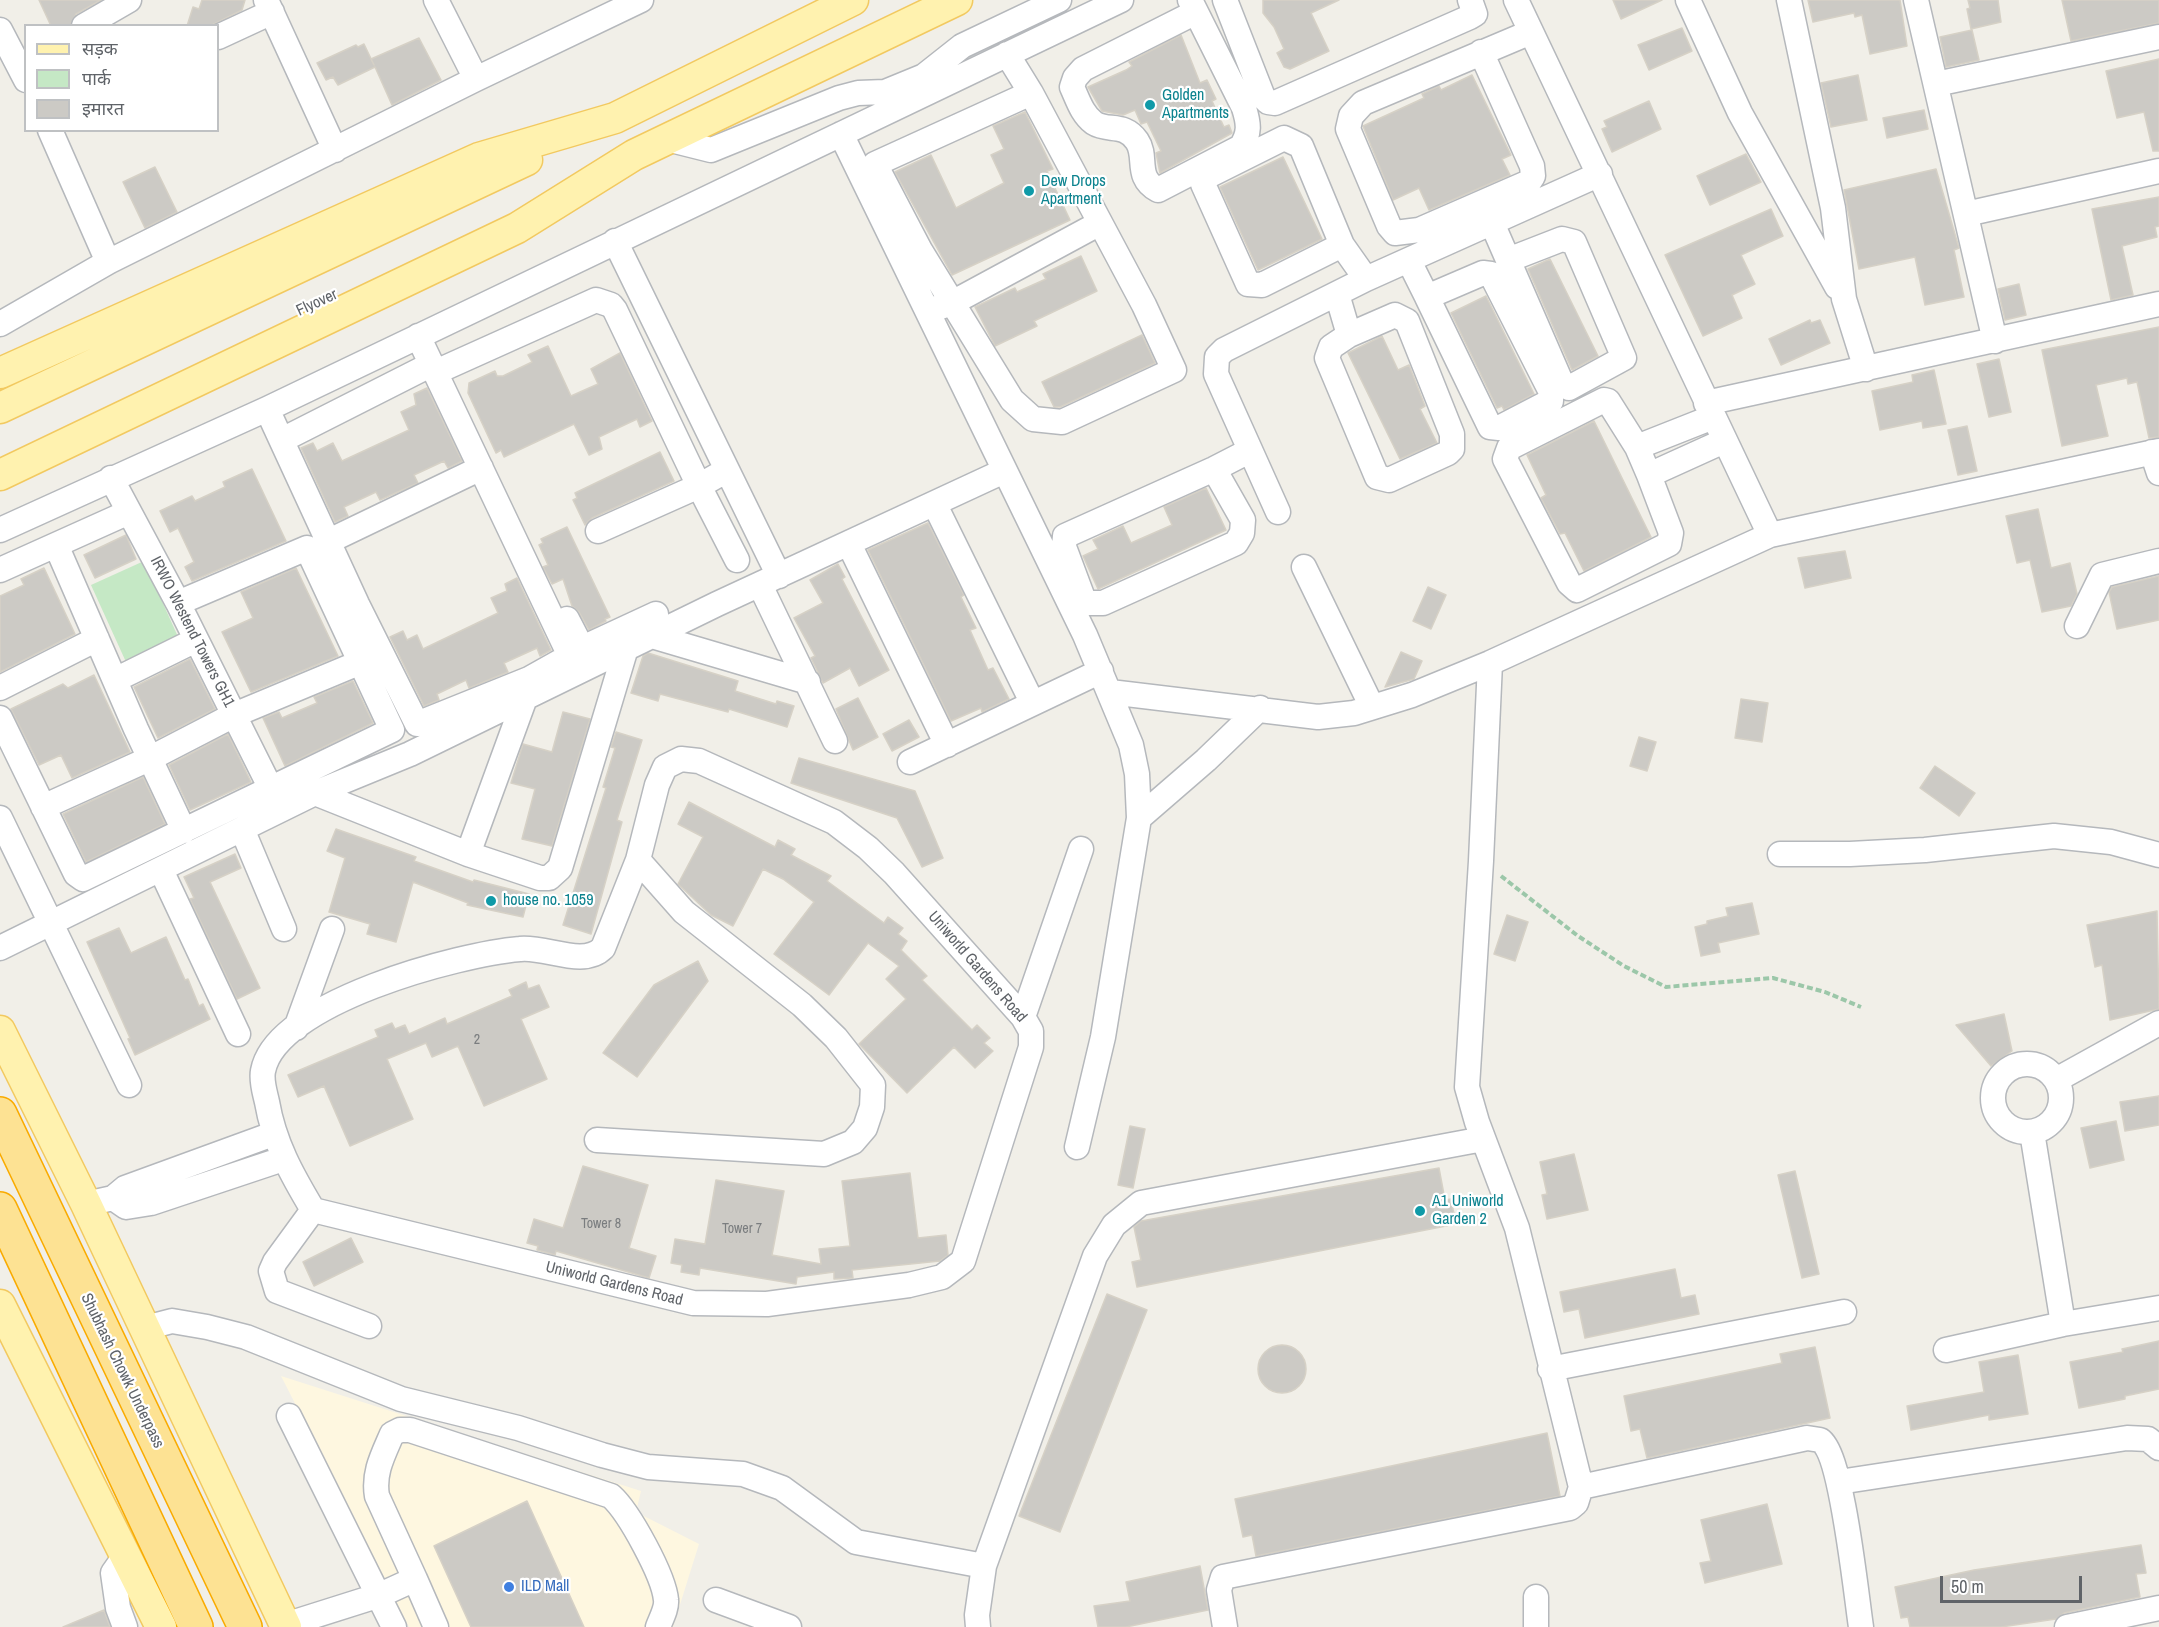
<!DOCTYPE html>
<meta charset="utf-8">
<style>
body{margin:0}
#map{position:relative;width:2159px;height:1627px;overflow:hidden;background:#f1efe8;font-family:"Archivo Narrow","Noto Sans Devanagari",sans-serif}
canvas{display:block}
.legend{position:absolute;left:24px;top:24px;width:195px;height:108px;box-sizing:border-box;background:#fff;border:2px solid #bfc1c3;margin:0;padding:8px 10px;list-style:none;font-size:18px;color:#5f6368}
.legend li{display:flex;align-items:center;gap:12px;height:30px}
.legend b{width:30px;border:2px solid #bfc1c3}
.scale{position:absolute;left:1940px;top:1576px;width:142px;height:27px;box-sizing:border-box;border:3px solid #5f6368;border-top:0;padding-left:8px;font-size:18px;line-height:21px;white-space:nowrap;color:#5f6368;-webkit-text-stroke:4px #fff;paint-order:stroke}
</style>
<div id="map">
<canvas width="2159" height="1627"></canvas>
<ul class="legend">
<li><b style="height:8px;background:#fff2af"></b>सड़क</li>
<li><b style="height:16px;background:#c5e8c5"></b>पार्क</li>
<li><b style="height:16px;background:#cccac5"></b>इमारत</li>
</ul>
<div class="scale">50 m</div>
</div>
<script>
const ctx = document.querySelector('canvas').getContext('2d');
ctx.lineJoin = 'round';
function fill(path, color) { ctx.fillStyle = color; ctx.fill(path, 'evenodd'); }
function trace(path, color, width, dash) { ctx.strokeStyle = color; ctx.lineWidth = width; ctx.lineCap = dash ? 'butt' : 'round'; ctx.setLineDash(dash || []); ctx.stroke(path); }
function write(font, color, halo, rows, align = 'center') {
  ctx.font = font + ' "Archivo Narrow",sans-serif'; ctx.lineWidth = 4.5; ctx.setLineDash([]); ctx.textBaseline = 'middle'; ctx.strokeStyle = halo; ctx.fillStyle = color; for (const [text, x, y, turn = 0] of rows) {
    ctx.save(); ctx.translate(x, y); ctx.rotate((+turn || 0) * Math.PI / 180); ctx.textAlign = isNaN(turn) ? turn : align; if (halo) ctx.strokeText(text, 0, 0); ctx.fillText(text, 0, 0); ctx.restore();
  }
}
const commercial = new Path2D(`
 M281,1376L641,1491L636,1512L699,1544L673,1627H409Z`);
const green = new Path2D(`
 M144,561L179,639L126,662L91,585Z`);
const building = new Path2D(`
 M39,0H101L76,14L70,26H51Z
 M202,0H245L242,10L210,26H187L193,7L199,9Z
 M1263,0H1339L1311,13L1329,51L1290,69L1284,67L1277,53L1284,49L1274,27L1263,13Z
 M1613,0H1662L1621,19Z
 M1808,0H1900L1907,46L1870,54L1862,15L1855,17L1854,13L1813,22Z
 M1968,0H1998L2001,22L1971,29L1967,9L1970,8Z
 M2062,0H2159V23L2071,41Z
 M1682,28L1692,51L1649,70L1638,45Z
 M1972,30L1979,60L1946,67L1940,37Z
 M1181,35L1200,83L1207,80L1216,99L1212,101L1224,127L1229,125L1232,133L1160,173L1156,153L1161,151L1147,122L1141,124L1135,110L1123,115L1102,111L1088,87L1126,70L1132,66L1129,62Z
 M419,38L441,80L392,105L375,67L338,85L333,77L326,80L317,63L356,45L358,47L364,44L374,65L371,59Z
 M2159,59V151H2153L2144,112L2117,118L2106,71Z
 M1472,75L1511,155L1502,159L1510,175L1429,210L1419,188L1393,200L1363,126L1424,98L1422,94L1439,86L1441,90Z
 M1858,75L1867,120L1831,127L1821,83Z
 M1649,101L1661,129L1612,152L1602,129L1607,127L1604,121Z
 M1924,110L1928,129L1887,138L1883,118Z
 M1025,112L1053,169L1047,171L1070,220L952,275L895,172L931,155L956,208L1004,183L991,155L1004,149L993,126Z
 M1746,154L1761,182L1710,205L1697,176Z
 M1283,157L1322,239L1258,270L1220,187Z
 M155,167L177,212L145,228L123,182Z
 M1936,169L1959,248L1954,250L1964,297L1925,305L1915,257L1859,269L1844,190Z
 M2159,197V226L2155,227L2157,237L2122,246L2133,295L2111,300L2092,209Z
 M1771,209L1783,236L1741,255L1755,284L1732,295L1742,318L1703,336L1665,255Z
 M1081,256L1097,291L1034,321L1037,326L995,346L975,307L1015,288L1017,292L1046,279L1043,274Z
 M1550,259L1598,356L1572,370L1528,269Z
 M2019,284L2026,315L2005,320L1998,289Z
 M1486,296L1534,394L1504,410L1502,406L1497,408L1451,313Z
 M1810,320L1811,323L1820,320L1830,343L1781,365L1769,339Z
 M2159,327V437L2149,438L2137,382L2128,384L2127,378L2096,385L2108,436L2062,446L2042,350Z
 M1142,335L1155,363L1060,407H1054L1042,382Z
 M1382,336L1398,370L1409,365L1425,406L1420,409L1437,443L1400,459L1348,353Z
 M548,346L571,396L598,384L591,369L620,353L652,421L640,427L637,419L599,437L602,449L589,455L574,424L504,457L501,450L496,453L468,393L469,383L495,371L497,376H503L532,362L528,355Z
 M1999,359L2011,412L1989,417L1977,364Z
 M1934,370L1946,424L1923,428L1922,421L1880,430L1872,391L1913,382L1912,375Z
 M427,388L462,461L448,468L444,461L414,475L418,483L380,500L376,492L344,507L348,516L335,522L301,448L313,443L317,451L333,443L342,461L409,430L401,412L416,405L414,394Z
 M1594,421L1651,537L1584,571L1565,533L1560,534L1541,498L1546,495L1527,455Z
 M1967,426L1977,471L1958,475L1948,430Z
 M660,452L674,481L592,518L585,525L573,500L577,498L575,493Z
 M252,469L286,541L192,581L185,567L194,562L178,528L170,532L160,511L192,496L195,501L225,487L223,482Z
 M1206,488L1226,530L1098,589L1083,556L1098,549L1093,540L1123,526L1131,543L1172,525L1164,507Z
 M2038,509L2051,568L2070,563L2077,594L2071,606L2042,612L2030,560L2017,563L2006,516Z
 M928,523L964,595L961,597L976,628L970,630L988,670L993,668L1009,699L982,712L981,708L951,721L868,550Z
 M567,527L610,617L605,619L606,621L589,630L579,612L572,606L563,579L552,584L543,567L548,565L539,545L543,543L541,539Z
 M126,535L136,559L95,578L84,555Z
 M1845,551L1851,578L1805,588L1798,558Z
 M838,564L845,577L842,579L889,670L859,686L850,668L823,683L811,658L815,656L794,618L823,603L810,580Z
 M44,568L75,634L0,672V596L24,585L21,579Z
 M296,568L338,656L251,692L222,632L253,618L241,592Z
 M2159,576V620L2117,629L2109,592L2112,587Z
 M517,578L551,650L540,656L537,648L504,663L508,672L469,688L466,680L437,694L439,700L424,706L390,637L403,631L407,640L417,635L423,649L498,613L491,598L507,591L505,584Z
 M1428,587L1446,595L1431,629L1413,621Z
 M1401,652L1422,661L1414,679L1385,687Z
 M648,653L738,681L735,691L776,704L777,701L794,706L787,727L729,709L728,712L660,694L658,701L631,693L643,656Z
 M190,659L215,709L158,738L134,687Z
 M94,675L130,752L72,778L61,755L39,765L11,709L63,684L68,688Z
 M353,681L373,723L285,766L263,718L279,712L282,718L317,703L314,697Z
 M858,698L878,737L853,750L836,709Z
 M1741,699L1768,703L1762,742L1735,738Z
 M563,712L590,719L552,846L522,839L535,789L511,783L523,744L552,752Z
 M909,720L919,737L892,751L883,734Z
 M616,732L642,740L617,820L622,822L591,934L563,925L606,788L603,787L615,748L611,747Z
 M228,734L251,782L190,810L169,765Z
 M1639,737L1656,742L1647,771L1630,766Z
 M799,758L915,791L943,858L922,867L897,818L791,783Z
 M1935,766L1975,793L1959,816L1920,788Z
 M143,777L165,824L86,862L63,814Z
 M689,802L775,847L778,840L795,849L791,855L831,876L827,881L884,923L888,917L903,928L898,934L907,941L901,950L927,976L922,980L972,1030L977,1025L990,1038L984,1043L993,1051L975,1068L954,1047L907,1093L859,1044L906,999L886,979L899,966L868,943L829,995L774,954L814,902L783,879L763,869L733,926L711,915L678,884L703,837L678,824Z
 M336,829L416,857L414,861L473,882L474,880L529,894L523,917L467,905L468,903L413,882L396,942L367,934L370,924L329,912L345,858L327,851Z
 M235,854L241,868L210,882L260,988L237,999L190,899L194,898L184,877Z
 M1752,903L1759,934L1718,943L1720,952L1701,956L1695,927L1707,924V921L1728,916L1726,908Z
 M2157,911L2159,1009L2110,1020L2102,965L2095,967L2087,925Z
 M1507,915L1528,922L1515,961L1494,954Z
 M119,928L131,953L166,937L185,980L188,979L199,1006L203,1004L210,1019L135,1055L128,1039L130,1038L87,942Z
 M698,961L708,981L637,1077L603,1053L654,985Z
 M526,982L528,989L539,985L549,1007L521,1019L547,1079L484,1106L458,1046L432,1057L426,1043L387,1059L413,1119L350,1146L324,1086L298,1097L288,1075L378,1037L375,1030L392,1023L395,1029L405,1025L409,1034L445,1018L447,1024L512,996L509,990Z
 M2004,1014L2012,1051L1991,1066L1956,1025Z
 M2159,1096V1125L2125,1131L2120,1102Z
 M2116,1121L2124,1160L2090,1168L2081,1128Z
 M1130,1126L1145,1129L1133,1188L1118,1185Z
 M1574,1154L1588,1210L1547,1219L1542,1195L1547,1194L1540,1162Z
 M583,1166L648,1185L629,1248L656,1256L649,1278L556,1251L555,1255L537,1250L538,1246L527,1243L534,1219L563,1228Z
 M1439,1168L1445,1200L1451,1199L1456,1224L1137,1287L1132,1262L1141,1260L1134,1227L1141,1221Z
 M1795,1171L1819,1274L1802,1278L1778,1175Z
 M910,1173L918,1238L946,1235L948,1255L940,1261L852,1270L853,1278L834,1279V1272L797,1277L796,1284L700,1268L699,1275L681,1272L682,1265L671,1263L675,1239L705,1244L716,1180L784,1191L772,1255L821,1264L819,1249L850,1246L842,1181Z
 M351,1238L363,1262L314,1286L303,1262Z
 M1675,1269L1681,1298L1695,1295L1699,1314L1585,1338L1579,1309L1564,1312L1560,1292Z
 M1107,1294L1147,1310L1060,1532L1019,1516Z
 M2159,1341V1389L2125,1396V1399L2079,1408L2070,1362L2123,1352L2122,1349Z
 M1258 1369a24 24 0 1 1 48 0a24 24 0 1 1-48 0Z
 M1815,1347L1830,1418L1647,1458L1640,1429L1631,1431L1624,1396L1782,1363L1780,1354Z
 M2018,1355L2028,1414L1989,1420V1415L1911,1430L1907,1406L1984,1392L1979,1362Z
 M1547,1433L1560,1496L1256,1556L1252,1535L1243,1537L1235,1499Z
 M527,1501L584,1627H471L434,1546Z
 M1767,1504L1782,1564L1705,1583L1700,1563L1711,1561L1701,1520Z
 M2141,1545L2146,1573L2136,1574L2140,1597L2064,1613L2056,1619L2001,1627H1910L1908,1617L1901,1618L1895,1587L1974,1570Z
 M1200,1566L1208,1610L1126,1627H1098L1094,1606L1130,1601L1126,1582Z
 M104,1610L110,1627H63Z`);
const path = new Path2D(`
 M1501,876L1578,936L1624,966L1666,987L1773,978L1825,992L1861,1007`);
const minor = new Path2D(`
 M266,0L335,150
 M436,0L476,79
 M1190,0L1244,108C1249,124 1250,133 1241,147L1158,190C1134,177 1148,157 1137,141C1124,122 1108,132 1094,123C1082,114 1078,100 1072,87L1075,78L1083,69L1196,12
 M1225,0L1263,97L1268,102L1275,103L1470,17L1475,14L1470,0
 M1516,0L1770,535
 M1688,0L1740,113L1837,287
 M1789,0L1833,208L1844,299L1866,369
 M1916,0L1995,341
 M84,26L129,0
 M0,30L26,80
 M218,37L272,12
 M1481,52L1532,166L1533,176L1529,182L1419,230L1395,233L1389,226L1348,129L1351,116L1363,103C1419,79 1475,56 1531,32
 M1007,54L1031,93L875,164L920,250L1012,400L1033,419L1062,422L1174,370L1144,305L1031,93
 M1936,84L2159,37
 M50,130L108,262
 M841,134L1085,635L1131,745L1137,774L1139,818L1103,1037L1077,1147
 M667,139L711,150L839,98L858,93L885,92L924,76L962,46L1059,0
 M1966,214L2159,171
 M1492,223L1562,384L1569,388L1624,358L1574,242L1562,239L1508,260
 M615,241L779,576
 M1342,245L1262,285L1248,284L1203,184L1208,176L1284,138L1301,146L1342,245L1366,279
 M1409,261L1427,297L1483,273L1491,274L1551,392V401L1499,428L1490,427L1427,297
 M1337,294L1349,335L1331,347L1327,358L1377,477L1389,480L1448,453L1452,449V434L1407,321L1395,315L1349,335
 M937,308L952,303L1100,223
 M0,324L108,262L476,79L641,0
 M447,367L596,300L611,305L615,310L699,486L727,470
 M1706,403L2159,304
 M267,409L357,604L417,724L529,679L570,656L418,336
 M282,440L432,364
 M1637,447L1713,417
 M2152,452L2159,473
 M1214,469L1243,520L1242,533L1236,543L1103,603H1088L1083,598L1064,547L1065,536L1214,469L1249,451
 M1649,475L1637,447L1608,401L1604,400L1509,448L1505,459L1569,583L1577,590L1669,544L1671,533L1649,475L1724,441
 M111,478L178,603L270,787
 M935,505L1032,702
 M1278,512L1216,374L1217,357L1224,350L1366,279L1600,174
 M0,530L267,409L1121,0
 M598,531L699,486L737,560
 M329,541L481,468
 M849,544L947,745
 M56,545L136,729L184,831
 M1304,567L1372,707
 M0,570L129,512
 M760,585L835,741
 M567,619L581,646H587L656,614
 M2077,626L2102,575L2159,561
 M652,636L808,682
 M115,680L196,640
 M0,688L97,639
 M1110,692L1318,717L1354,713L1412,695L1490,663L1770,535L2159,451
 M0,718L76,874L83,879L392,730L307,548L178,603
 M681,759L699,761L834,822L868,848L894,873L1023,1017L1031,1031V1047L963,1261L942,1277L909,1285L767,1304L693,1303L313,1210C292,1175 274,1143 267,1102C265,1093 261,1081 263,1071C276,1002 460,954 520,949C546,946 583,968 603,948L638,860L657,785L665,767Z
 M910,762L1101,671
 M315,793L468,854L540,878H549L560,868L626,648
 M43,807L149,759L234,715L361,662
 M0,818L129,1085
 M1139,818L1206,760L1260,708
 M242,829L284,929
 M468,854L525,698
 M1780,854H1850L1925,850L2054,836L2111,842L2159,855
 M161,870L238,1034
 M0,948L315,793L410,754L717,604L1004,471
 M1023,1017L1081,849
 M296,1028L332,929
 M1993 1098a34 34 0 1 1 68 0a34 34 0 1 1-68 0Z
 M2056,1080L2159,1023
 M2032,1132L2063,1324
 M597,1140L824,1154L853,1142L865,1128L872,1107L873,1085L836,1038L802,1005L684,912L638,860
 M113,1198L126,1207L151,1203L283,1159
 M86,1204L113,1198L125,1188L273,1134
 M313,1210L275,1262L271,1271L277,1291L369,1326
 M145,1328L172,1321L207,1327L246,1337L401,1399L518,1428L602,1455L648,1467L743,1474L782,1488L856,1542L984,1566L977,1615L978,1627
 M1946,1350L2063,1324L2159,1308
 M1550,1369L1844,1312
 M289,1416L394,1627
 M1839,1482L2127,1438L2148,1439L2159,1448
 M1581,1487L1807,1438L1820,1440C1842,1454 1856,1594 1861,1627
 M125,1556L113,1573L118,1608L125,1627
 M984,1566L1095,1256L1114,1225L1141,1203L1483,1139
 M415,1579L436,1627
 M1536,1597V1627
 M716,1600L789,1627
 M285,1625L380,1595L415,1579L377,1496C373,1473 383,1455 392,1434L400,1430H410L611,1496C629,1512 664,1576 666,1600C667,1608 661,1619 658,1627
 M1225,1627L1219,1590L1223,1577L1570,1508L1576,1503L1581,1487L1517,1228L1477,1122L1467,1087L1481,861L1490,663
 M2067,1627L2159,1608`);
const major = new Path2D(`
 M0,373L479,158L615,118L853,0
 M0,408L527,160
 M0,475L517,228L634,155L957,0
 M0,1031L86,1204L286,1627
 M0,1305L161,1627`);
const highway = new Path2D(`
 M0,1114L245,1627
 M0,1209L196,1627`);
const markers = [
 [1150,105,6,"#0f9aa8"],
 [1029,191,6,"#0f9aa8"],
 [491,901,6,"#0f9aa8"],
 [1420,1211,6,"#0f9aa8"],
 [509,1587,6,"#3f7fe0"]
];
const numberNames = [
 ["2",477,1040],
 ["Tower 8",601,1224],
 ["Tower 7",742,1229]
];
const cultureNames = [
 ["Golden",1162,96],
 ["Apartments",1162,114],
 ["Dew Drops",1041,182],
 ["Apartment",1041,200],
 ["house no. 1059",503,901],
 ["A1 Uniworld",1432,1202],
 ["Garden 2",1432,1220]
];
const streetNames = [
 ["Flyover",317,303,-25],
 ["IRWO Westend Towers GH1",192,632,63],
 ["Uniworld Gardens Road",977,967,49],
 ["Uniworld Gardens Road",614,1284,14],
 ["Shubhash Chowk Underpass",122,1371,64]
];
const shopNames = [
 ["ILD Mall",521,1587]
];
fill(commercial, '#fef7e0');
fill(green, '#c5e8c5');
fill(building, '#cccac5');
trace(building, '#d6d1c6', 1.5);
trace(minor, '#b5b8bc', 27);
trace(major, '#f2c960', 33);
trace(highway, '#f9ab00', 36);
trace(path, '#9cc7a9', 4, [6, 3]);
trace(minor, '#fff', 24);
trace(major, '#fff2af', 30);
trace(highway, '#fde293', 33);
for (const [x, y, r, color] of markers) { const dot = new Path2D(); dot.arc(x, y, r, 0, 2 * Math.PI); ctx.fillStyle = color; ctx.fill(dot); trace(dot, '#fff', 2); }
write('14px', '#7a7d7f', null, numberNames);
write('16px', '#0d838f', '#fff', cultureNames, 'left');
write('16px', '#5f6368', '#fff', streetNames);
write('16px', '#366cbe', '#fff', shopNames, 'left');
</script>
